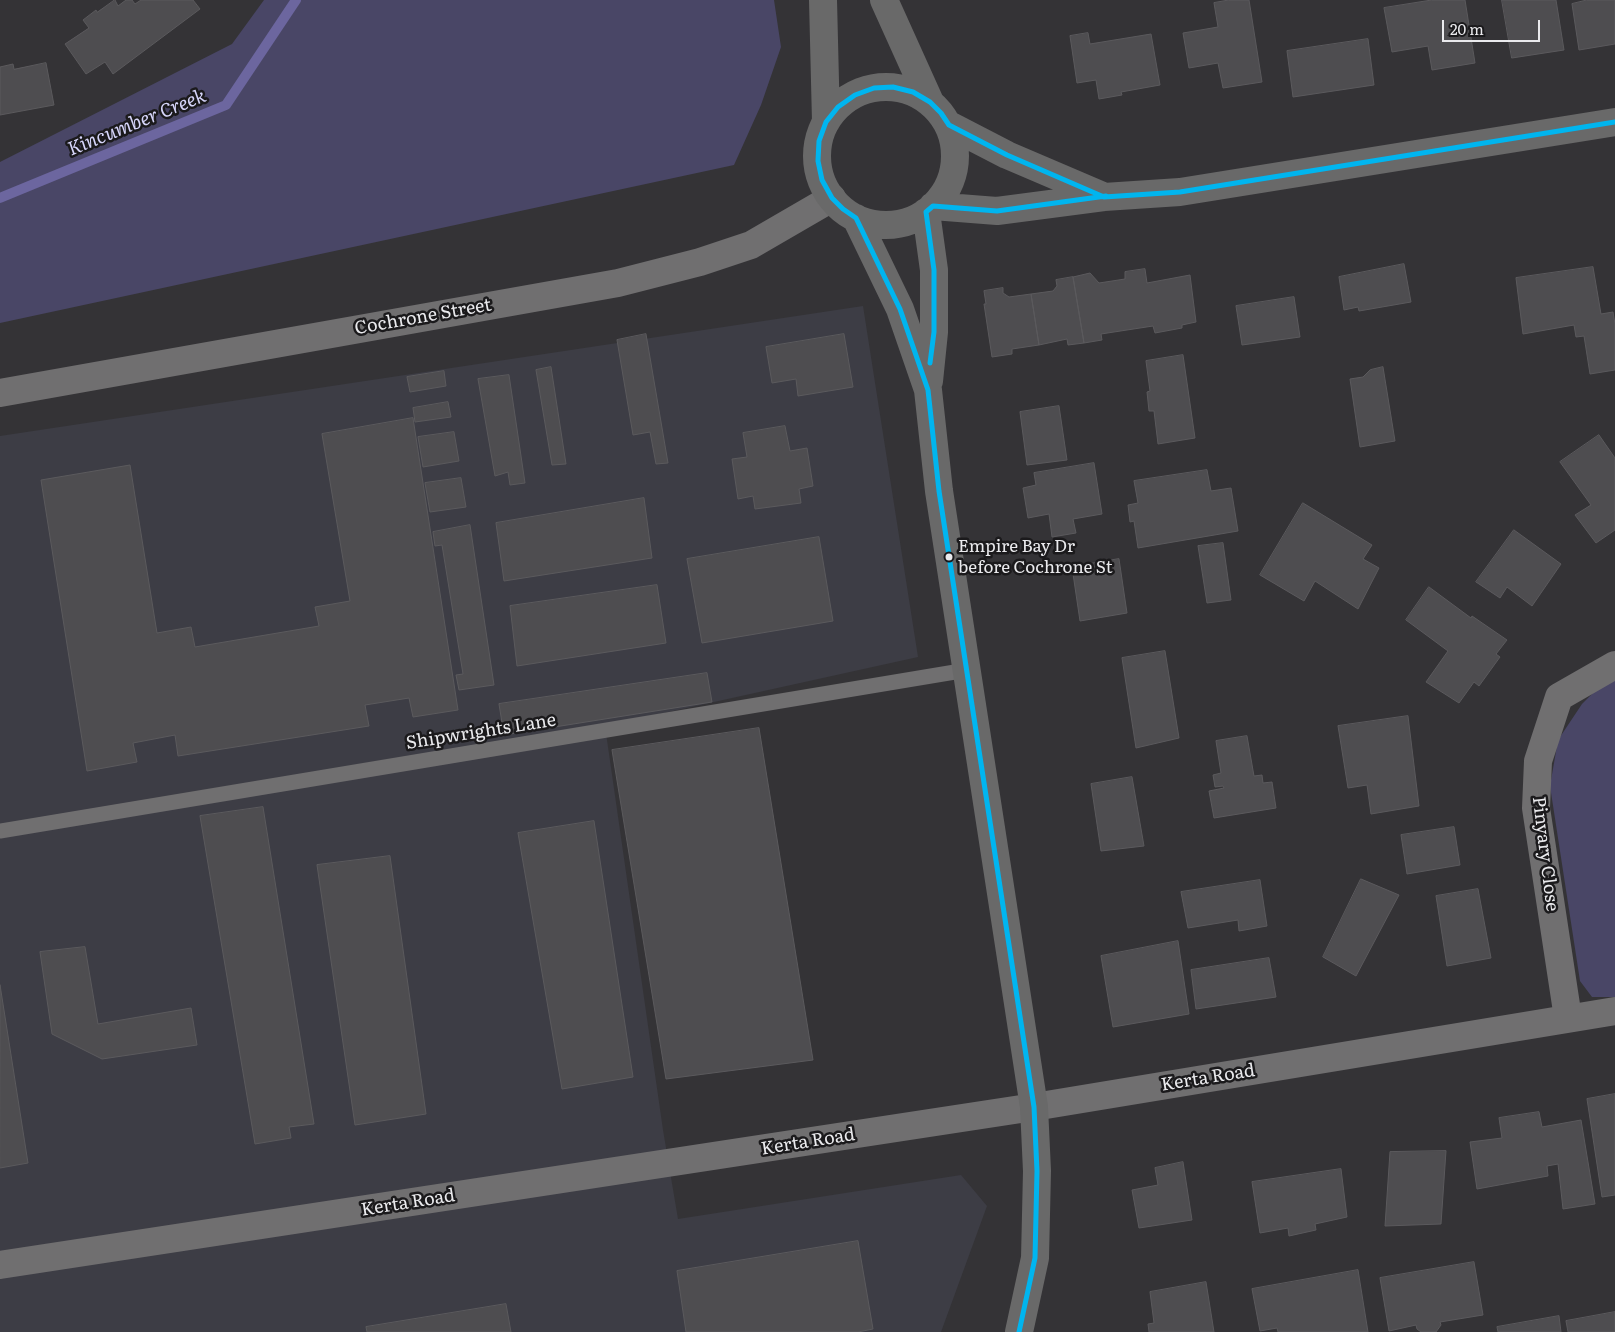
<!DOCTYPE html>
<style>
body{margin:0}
#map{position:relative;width:1615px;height:1332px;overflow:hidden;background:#343336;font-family:Literata,serif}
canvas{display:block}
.scale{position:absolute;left:1442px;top:20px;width:98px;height:22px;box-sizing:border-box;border:2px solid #eaeaed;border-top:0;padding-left:6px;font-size:15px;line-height:18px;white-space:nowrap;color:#eaeaed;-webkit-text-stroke:4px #1b1a1c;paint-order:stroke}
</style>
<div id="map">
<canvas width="1615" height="1332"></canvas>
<div class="scale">20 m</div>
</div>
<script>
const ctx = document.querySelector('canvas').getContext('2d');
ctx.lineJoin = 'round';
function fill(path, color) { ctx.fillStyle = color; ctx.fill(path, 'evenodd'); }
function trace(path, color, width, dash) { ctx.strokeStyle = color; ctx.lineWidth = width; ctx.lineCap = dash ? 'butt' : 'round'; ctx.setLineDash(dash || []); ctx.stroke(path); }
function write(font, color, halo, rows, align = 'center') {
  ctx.font = font + ' Literata,serif'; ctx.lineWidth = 5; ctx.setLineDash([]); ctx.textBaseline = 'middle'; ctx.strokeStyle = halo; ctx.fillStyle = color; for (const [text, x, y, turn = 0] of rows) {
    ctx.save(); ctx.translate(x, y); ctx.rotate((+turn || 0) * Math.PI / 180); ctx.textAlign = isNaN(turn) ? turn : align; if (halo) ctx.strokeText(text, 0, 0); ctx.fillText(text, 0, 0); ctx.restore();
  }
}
const built = new Path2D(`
 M863,306L918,657L605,726L663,1130L678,1219L961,1175L987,1206L941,1332H0V436Z`);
const green = new Path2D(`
 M264,0H774L781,47L761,105L734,165L0,323V162L232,44Z
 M1615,678V997H1592L1580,981L1550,786L1558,740L1582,704L1606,680Z`);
const stream = new Path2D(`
 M0,198L226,105L296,0`);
const building = new Path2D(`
 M115,0L118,6L126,0H132L135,4L141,0H193L200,9L113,74L105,62L86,74L65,44L89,28L83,20L96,10L97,12Z
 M1229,0H1249L1262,82L1223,88L1218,63L1189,68L1183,33L1218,27L1214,3Z
 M1432,0H1465L1475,63L1432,70L1428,46L1392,52L1384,8Z
 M1502,0H1556L1564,50L1512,58Z
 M1587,0H1615V44L1579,50L1572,4Z
 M1088,33L1090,44L1151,34L1160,85L1121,92L1122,95L1099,99L1096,80L1077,83L1070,36Z
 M1368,39L1374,85L1293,97L1287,51Z
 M46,63L54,105L0,115V67L13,64L14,69Z
 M1404,264L1411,302L1359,311L1358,307L1344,310L1339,277Z
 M1593,267L1601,314L1613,312L1615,324V370L1590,374L1584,336L1576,337L1574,325L1523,334L1516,278Z
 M1145,269L1147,283L1190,275L1196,322L1182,325V328L1155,333L1153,326L1101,334L1102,340L1084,343L1073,277L1090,273L1099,283L1125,279V272Z
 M1073,277L1084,343L1068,345L1067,339L1039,345L1031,294L1053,291L1057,286L1056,280Z
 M1003,288V293L1009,297L1031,294L1039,345L1012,349V354L992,357L984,304H986L984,291Z
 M1294,297L1300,337L1242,345L1236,306Z
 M646,334L668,463L656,464L650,432L633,435L617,340Z
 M844,334L853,387L798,396L796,379L772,383L766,347Z
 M1183,355L1195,438L1158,444L1154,411H1149L1147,392L1150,391L1146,361Z
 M551,367L566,464L552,465L536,370Z
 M1383,367L1395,441L1360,447L1350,379L1363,377L1370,370Z
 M444,371L446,386L410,392L407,377Z
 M509,375L525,483L510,485L508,472L495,476L478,379Z
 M448,402L451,417L415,422L413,408Z
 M1059,406L1067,460L1027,465L1020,412Z
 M413,418L458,710L413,717L409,698L365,705L369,726L178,756L175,735L133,743L137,762L87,771L41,480L130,465L157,633L191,627L195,647L319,626L315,607L350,601L322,434Z
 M785,426L790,451L807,448L813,486L799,489L801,503L755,509L753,496L738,499L732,459L747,457L743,433Z
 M454,432L459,461L423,467L418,437Z
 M1599,435L1615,458V530L1596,543L1575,515L1591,505L1560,462Z
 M1094,463L1102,514L1073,519L1076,533L1052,537L1049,514L1028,518L1023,488L1036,485L1034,473Z
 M1207,470L1211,491L1231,488L1238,531L1138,548L1134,521L1130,522L1128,505L1138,503L1134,481Z
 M461,478L466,507L430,512L425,483Z
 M644,498L652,558L504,581L496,523Z
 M1303,503L1372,545L1363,559L1379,568L1358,609L1315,581L1304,601L1260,575Z
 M470,525L494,685L459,690L456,675L463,674L442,545L435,546L433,532Z
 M1514,530L1561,564L1532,606L1507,587L1500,598L1476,582Z
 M819,537L833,621L702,643L687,559Z
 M1223,543L1231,600L1207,603L1198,546Z
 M1119,559L1127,613L1080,621L1072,567Z
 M657,585L666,643L517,666L510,606Z
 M1429,587L1471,618L1472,616L1507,640L1496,654L1500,657L1479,686L1474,682L1459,703L1426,682L1448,651L1406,620Z
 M1165,651L1179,738L1136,748L1122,658Z
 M707,673L712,702L504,735L499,704Z
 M1408,716L1419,806L1371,814L1367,785L1348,788L1338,726Z
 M759,728L813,1060L666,1079L612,750Z
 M1247,736L1254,776L1262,775L1263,783L1272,782L1276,808L1214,818L1209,791L1224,788L1223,786L1215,787L1213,775L1221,773L1216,741Z
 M1132,777L1144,846L1101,851L1091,784Z
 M263,807L314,1124L289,1127L291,1138L255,1144L200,816Z
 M594,821L633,1077L562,1089L518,833Z
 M1454,827L1460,865L1407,874L1401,835Z
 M390,856L426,1114L355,1125L317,865Z
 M1361,879L1399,895L1356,976L1323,957Z
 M1260,880L1267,926L1239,931L1238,920L1188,928L1181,892Z
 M1478,889L1491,958L1447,966L1436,896Z
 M1178,941L1189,1014L1113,1027L1101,956Z
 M85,947L98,1024L191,1008L197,1045L102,1059L52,1034L40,952Z
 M1269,958L1276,997L1196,1009L1191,970Z
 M0,985L28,1163L0,1168Z
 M1615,1094V1195L1602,1197L1587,1099Z
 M1539,1112L1542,1127L1581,1120L1595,1204L1563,1209L1558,1164L1547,1166L1548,1176L1477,1189L1470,1142L1502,1138L1499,1118Z
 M1446,1151L1441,1224L1385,1226L1390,1152Z
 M1183,1162L1192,1220L1139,1228L1132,1190L1158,1185L1155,1168Z
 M1341,1169L1347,1217L1315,1224L1316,1230L1289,1236L1288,1228L1260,1233L1252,1182Z
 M858,1241L873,1329L858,1332H686L677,1271Z
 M1474,1262L1483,1315L1440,1322L1441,1325L1436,1332H1421L1417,1329L1416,1325L1389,1331L1380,1278Z
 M1358,1270L1368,1332H1278L1277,1328L1260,1331L1252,1289Z
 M1206,1282L1214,1332H1149L1148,1324L1154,1323L1150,1292Z
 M506,1304L511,1332H367L366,1327Z
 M1615,1312V1332H1568L1566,1321Z
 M1559,1316L1561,1332H1498L1497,1327Z`);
const service = new Path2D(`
 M0,831L967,670`);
const minor = new Path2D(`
 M0,393L618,283L700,262L751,245L832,198
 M1568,1018L1536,808L1538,761L1559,697L1615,665
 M0,1265L1034,1107L1615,1011`);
const secondary = new Path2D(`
 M823,0L826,122
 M884,0L930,102
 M817 156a69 69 0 1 1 138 0a69 69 0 1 1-138 0Z
 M949,125L1007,155L1103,196
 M933,206L997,211L1104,197L1180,192L1615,122
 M926,212L934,270V332L929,381
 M856,218L900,309L928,390L939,491L1034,1107L1037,1171L1035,1258L1019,1332`);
const bus1 = new Path2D(`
 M930,363L934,332V270L926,212L933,206L997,211L1106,196
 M1019,1332L1035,1258L1037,1171L1034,1107L939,491L928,390L900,309L856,218L843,209L832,198L822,180L818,161L819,141L826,122L838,107L855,95L874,88L893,87L913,92L930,102L941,113L949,125L1007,155L1104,197L1180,192L1615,122`);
const markers = [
 [949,557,4.5,"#eaeaed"]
];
const busNames = [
 ["Empire Bay Dr",958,547],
 ["before Cochrone St",958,568]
];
const streetNames = [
 ["Cochrone Street",423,317,-10],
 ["Shipwrights Lane",481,732,-9],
 ["Pinyary Close",1545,854,83],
 ["Kerta Road",1208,1078,-9],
 ["Kerta Road",808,1142,-9],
 ["Kerta Road",408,1203,-9]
];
const waterNames = [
 ["Kincumber Creek",137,123,-22]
];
fill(built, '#3d3d45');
fill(green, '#494666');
trace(stream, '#6c669f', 10);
fill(building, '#4e4d50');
trace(building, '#5b5a5d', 1);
trace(service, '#706f70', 15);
trace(minor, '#706f70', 28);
trace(secondary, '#696969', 28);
trace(bus1, '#00b5ef', 5);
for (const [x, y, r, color] of markers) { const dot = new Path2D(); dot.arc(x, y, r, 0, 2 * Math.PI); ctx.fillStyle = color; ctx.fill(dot); trace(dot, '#1b1a1c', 2); }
write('17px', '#eaeaed', '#1b1a1c', busNames, 'left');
write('18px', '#eaeaed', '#1b1a1c', streetNames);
write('italic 19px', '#d6d5f9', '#1b1a1c', waterNames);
</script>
